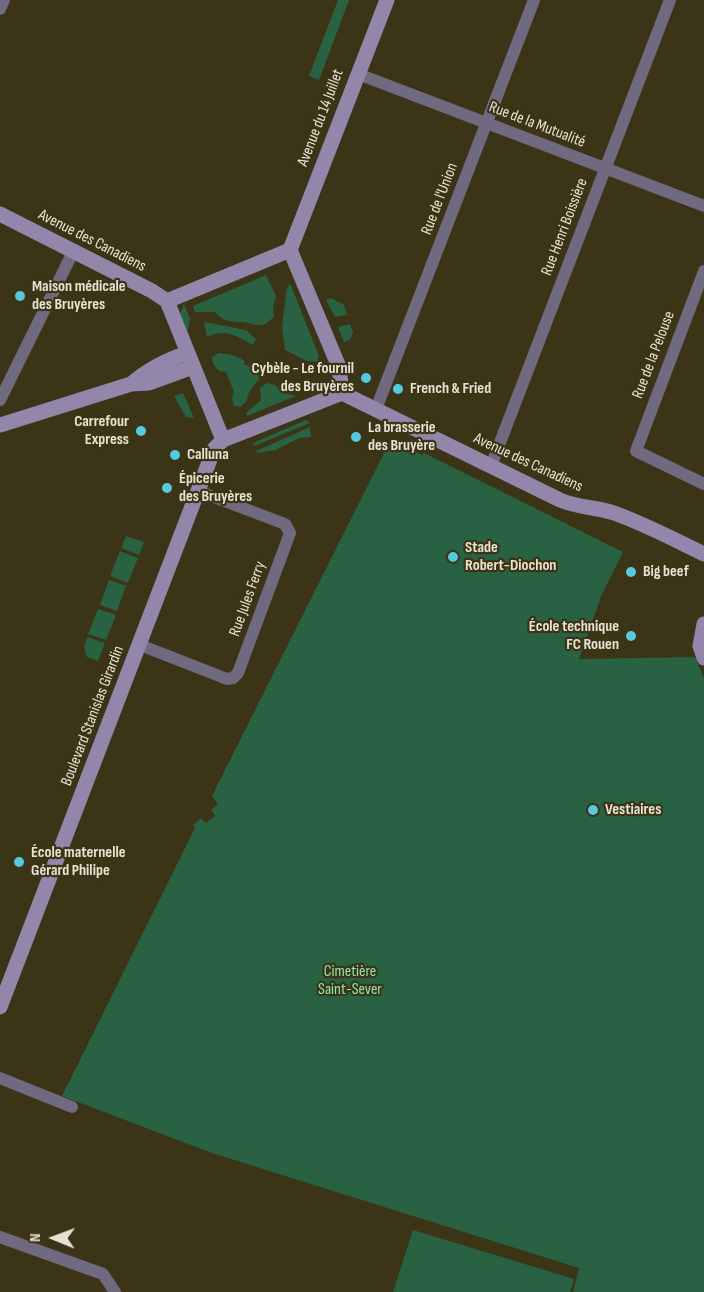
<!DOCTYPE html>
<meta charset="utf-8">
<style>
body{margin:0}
#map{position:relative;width:704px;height:1292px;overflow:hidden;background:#3b3416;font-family:"Sofia Sans Condensed",sans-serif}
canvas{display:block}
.north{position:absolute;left:24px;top:1208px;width:60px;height:60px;-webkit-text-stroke:4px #3b3416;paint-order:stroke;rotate:271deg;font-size:16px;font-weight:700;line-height:24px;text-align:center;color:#e6e2d1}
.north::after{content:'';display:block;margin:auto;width:21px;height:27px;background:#e6e2d1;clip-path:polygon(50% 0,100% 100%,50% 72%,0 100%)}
</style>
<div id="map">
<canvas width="704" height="1292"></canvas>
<div class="north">N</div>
</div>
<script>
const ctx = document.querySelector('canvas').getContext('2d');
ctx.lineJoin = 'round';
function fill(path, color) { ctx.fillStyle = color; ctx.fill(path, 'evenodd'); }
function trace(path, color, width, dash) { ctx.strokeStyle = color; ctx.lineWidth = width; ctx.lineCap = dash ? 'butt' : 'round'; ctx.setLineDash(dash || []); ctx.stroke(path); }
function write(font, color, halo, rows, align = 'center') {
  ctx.font = font + ' "Sofia Sans Condensed",sans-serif'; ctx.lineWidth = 4.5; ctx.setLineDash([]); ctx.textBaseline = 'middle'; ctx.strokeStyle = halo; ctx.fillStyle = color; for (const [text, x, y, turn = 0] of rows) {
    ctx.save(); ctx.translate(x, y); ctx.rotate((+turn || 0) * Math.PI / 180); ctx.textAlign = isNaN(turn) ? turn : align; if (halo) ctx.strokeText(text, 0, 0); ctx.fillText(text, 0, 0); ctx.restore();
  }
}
const green = new Path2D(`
 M338,0H349L319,80L309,76Z
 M266,275L276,296L273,308L274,317L264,325C256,326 251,323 243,322C231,322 223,322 215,312H195L193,306Z
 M290,283L319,356L317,362L307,361L285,350L282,327L287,288Z
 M331,298L344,305L347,315L335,317L326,300Z
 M184,304L190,319L188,330L186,331L180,314Z
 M204,322L246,330L256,339L253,345C235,336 227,328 207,337Z
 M350,324L353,332L350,340L344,342L338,327Z
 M219,353L233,355L245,361L244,364L258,370L259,379L250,390L246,402L240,407L234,406L232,398L234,392L226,372C217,372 213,366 212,357Z
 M267,383L275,385L282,393L296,396L247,416L246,413L261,400L260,388Z
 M183,393L194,418L186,417L174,396Z
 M306,420L310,423L254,446L253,443Z
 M310,427L311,437L299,438L276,450L257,453L256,451Z
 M391,439L422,455L424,453L623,552L602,594L579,659L695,657L704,678V1292H573L579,1268L212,1153L62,1096L195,828L193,825L201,818L206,823L215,816L211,810L218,804L212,796Z
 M126,536L144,542L139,555L121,548Z
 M120,551L138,558L128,583L110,576Z
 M109,580L126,586L117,611L100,605Z
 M98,609L116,615L106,640L88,634Z
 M87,637L105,643L98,661L87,657L84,647Z
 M413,1230L574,1279L570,1292H393Z`);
const street = new Path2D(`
 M0,9L4,0
 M358,74L704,206
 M704,271L636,451L704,484
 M0,400L73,252
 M376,409L534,0
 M491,466L670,0
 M140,645L227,679L233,678L238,673L290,533L285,524L198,491
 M0,1078L72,1107
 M0,1237L103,1274L115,1292`);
const secondary = new Path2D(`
 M0,214L152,291L167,301
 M290,250L387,0
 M290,250L339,367L342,393
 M167,301L223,440
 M167,301L290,250
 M131,384C148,369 166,360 187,353
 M342,393L560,500C578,508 597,507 614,513C645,524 675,540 704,554
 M0,425L131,384L149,383L193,367
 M704,624L700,646L704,658
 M0,1007L214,449L223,440L342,393`);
const markers = [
 [20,296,6,"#56c9e1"],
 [366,378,6,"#56c9e1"],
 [398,389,6,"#56c9e1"],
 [141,431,6,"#56c9e1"],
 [356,437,6,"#56c9e1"],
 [175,455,6,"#56c9e1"],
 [167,488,6,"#56c9e1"],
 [453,557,6,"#56c9e1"],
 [631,572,6,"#56c9e1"],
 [631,636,6,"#56c9e1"],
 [593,810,6,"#56c9e1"],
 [19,862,6,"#56c9e1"]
];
const streetNames = [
 ["Avenue du 14 Juillet",321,118,-69],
 ["Rue de la Mutualité",537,125,21],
 ["Rue de l'Union",440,199,-69],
 ["Rue Henri Boissière",565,227,-69],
 ["Avenue des Canadiens",92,241,27],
 ["Rue de la Pelouse",654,355,-69],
 ["Avenue des Canadiens",528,463,25],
 ["Rue Jules Ferry",248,599,-70],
 ["Boulevard Stanislas Girardin",93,716,-69]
];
const poiNames = [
 ["Maison médicale",32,287],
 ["des Bruyères",32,305],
 ["Cybèle - Le fournil",354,369,"right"],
 ["des Bruyères",354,387,"right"],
 ["French & Fried",410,389],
 ["Carrefour",129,422,"right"],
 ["Express",129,440,"right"],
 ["La brasserie",368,428],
 ["des Bruyère",368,446],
 ["Calluna",187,455],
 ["Épicerie",179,479],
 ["des Bruyères",179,497],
 ["Stade",465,548],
 ["Robert-Diochon",465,566],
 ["Big beef",643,572],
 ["École technique",619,627,"right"],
 ["FC Rouen",619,645,"right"],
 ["Vestiaires",605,810],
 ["École maternelle",31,853],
 ["Gérard Philipe",31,871]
];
const parkNames = [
 ["Cimetière",350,972],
 ["Saint-Sever",350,990]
];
fill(green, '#296143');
trace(street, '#706980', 12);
trace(secondary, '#9286aa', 15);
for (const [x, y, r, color] of markers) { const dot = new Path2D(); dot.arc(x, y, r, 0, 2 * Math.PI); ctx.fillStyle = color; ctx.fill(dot); trace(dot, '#3b3416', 2); }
write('16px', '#e6e2d1', '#3b3416', streetNames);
write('bold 16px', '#e6e2d1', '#3b3416', poiNames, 'left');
write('16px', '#8de5b1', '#3b3416', parkNames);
</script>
